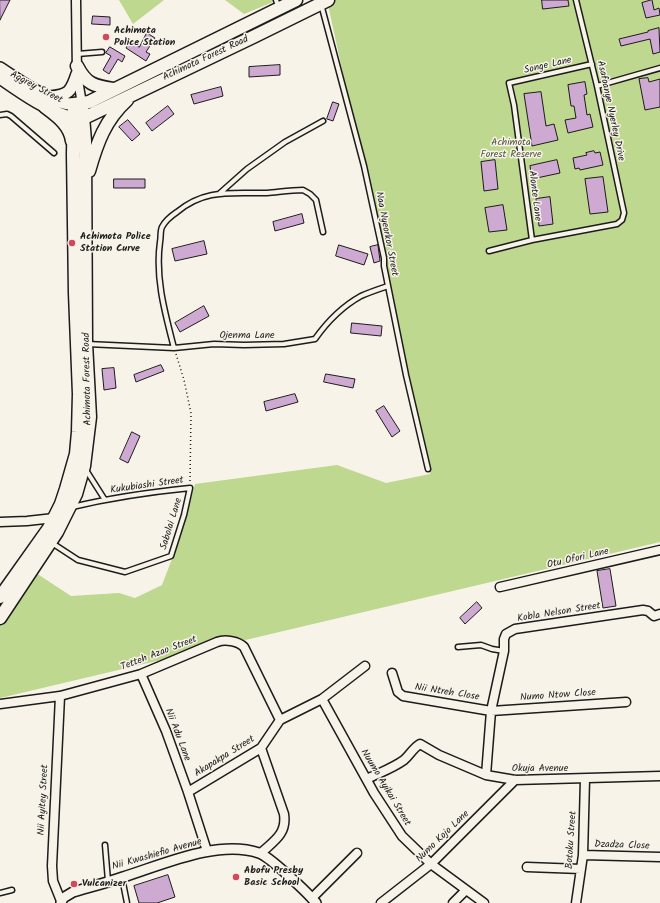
<!DOCTYPE html>
<style>
body{margin:0}
canvas{display:block;background:#f7f3e8}
</style>
<canvas width="660" height="903"></canvas>
<script>
const ctx = document.querySelector('canvas').getContext('2d');
ctx.lineJoin = 'round';
function fill(path, color) { ctx.fillStyle = color; ctx.fill(path, 'evenodd'); }
function trace(path, color, width, dash) { ctx.strokeStyle = color; ctx.lineWidth = width; ctx.lineCap = dash ? 'butt' : 'round'; ctx.setLineDash(dash || []); ctx.stroke(path); }
function write(font, color, halo, rows, align = 'center') {
  ctx.font = font + ' Kalam,sans-serif'; ctx.lineWidth = 3; ctx.setLineDash([]); ctx.textBaseline = 'middle'; ctx.strokeStyle = halo; ctx.fillStyle = color; for (const [text, x, y, turn = 0] of rows) {
    ctx.save(); ctx.translate(x, y); ctx.rotate((+turn || 0) * Math.PI / 180); ctx.textAlign = isNaN(turn) ? turn : align; if (halo) ctx.strokeText(text, 0, 0); ctx.fillText(text, 0, 0); ctx.restore();
  }
}
const green = new Path2D(`
 M119,0H164L133,24Z
 M225,0H278L244,14Z
 M327,0H660V542L0,698V623L36,573L71,596L119,593L135,598L162,585L178,543L195,484L337,465L386,483L430,474Z`);
const building = new Path2D(`
 M0,0H10L0,20Z
 M542,0H568L569,6L543,9Z
 M652,0L654,10L659,8L660,15L646,18L642,3Z
 M93,16L110,17V25L92,24Z
 M659,28L660,52L653,54L650,39L621,46L619,39L648,32V31Z
 M147,33L155,38L146,52L150,54L146,61L126,48L130,41L139,47Z
 M110,47L125,56L122,62L118,59L109,74L103,70L111,56L106,53Z
 M280,65V75L249,77V67Z
 M648,78L649,82L660,79V107L645,110L639,79Z
 M585,82L587,94L584,95L587,115L590,114L593,127L568,133L565,120L576,118L574,106H571L568,85Z
 M221,87L223,96L194,104L191,95Z
 M541,92L546,126L554,124L558,140L532,146L524,94Z
 M333,102L339,104L333,121L327,119Z
 M168,106L174,114L152,131L146,123Z
 M128,120L140,134L132,141L119,127Z
 M594,151L595,153L600,152L603,165L580,170L579,168L575,169L573,158L587,155L586,153Z
 M495,160L498,189L484,191L481,162Z
 M557,160L560,173L532,179L530,166Z
 M603,177L608,212L590,214L585,179Z
 M114,179H145V188H114Z
 M550,197L553,224L539,226L536,199Z
 M503,205L507,230L489,232L485,208Z
 M302,214L304,223L275,231L273,222Z
 M204,241L207,254L175,261L172,249Z
 M339,245L368,254L364,265L336,256Z
 M378,245L380,261L374,263L370,247Z
 M204,306L209,316L180,332L175,323Z
 M352,323L382,326L381,336L351,333Z
 M161,365L164,371L136,382L134,375Z
 M114,368L116,388L104,390L102,369Z
 M326,374L355,379L353,388L324,382Z
 M295,394L298,402L266,411L264,402Z
 M384,406L400,431L392,437L376,411Z
 M132,432L140,436L128,463L120,459Z
 M610,569L616,606L603,608L597,571Z
 M477,602L482,608L465,624L460,618Z
 M168,875L175,897L157,903H139L134,886Z`);
const path = new Path2D(`
 M176,354L184,380L191,413L190,482`);
const service = new Path2D(`
 M276,0L279,8
 M321,4L364,166L384,258V266L406,375L428,469
 M77,54L102,52
 M597,86L660,68
 M0,115L7,114L11,116L54,153
 M220,193L247,169L285,142L323,121
 M532,240L514,105L509,83L592,64
 M489,251L532,240L617,224L622,220L624,213L597,86L576,0
 M87,344L174,348L214,344L244,345L284,344L315,339C327,322 343,306 361,296C370,292 379,289 388,286
 M174,348C165,313 155,278 160,242C161,238 160,231 162,227C165,221 171,216 177,212C206,188 232,194 267,193C279,192 291,190 303,190L310,194L316,200L323,232
 M86,470L105,500
 M52,543L78,560L125,572L171,556L184,515L190,488C150,492 110,498 72,507
 M458,647L481,645L492,649L504,651
 M105,845L108,881
 M122,878L127,903
 M0,893L12,890`);
const minor = new Path2D(`
 M76,0L77,74L82,104
 M0,522L27,521L54,518
 M500,587L660,550
 M392,673L398,692L403,696L491,711L626,702
 M141,674L166,731L188,792L207,851
 M60,696L52,866L53,881L61,901
 M322,699L374,793L402,836L431,864L484,903
 M0,704L60,696L141,674L217,642C225,639 238,641 244,647L280,720
 M486,775L491,711L504,651V639L506,634L515,629L643,610L648,611L654,616L660,614
 M367,779C379,773 393,768 404,760C410,755 413,748 420,744L439,755L486,775L515,780L660,776
 M188,792L261,748L280,720L322,699L365,666
 M261,853C274,841 287,834 284,814L261,748
 M583,855L660,857
 M527,867L581,869
 M312,898L357,853
 M381,903L431,864L515,780
 M453,903L466,890
 M576,903L583,855L585,779`);
const tertiary = new Path2D(`
 M61,903L63,898L73,892C90,887 106,883 123,877C162,865 218,839 259,853C269,856 309,894 316,903`);
const secondary = new Path2D(`
 M0,68C18,80 53,105 74,104
 M0,78C20,92 51,114 75,118
 M50,97C69,95 71,92 77,74`);
const primary = new Path2D(`
 M77,66C86,84 94,86 113,89
 M45,107C57,116 70,125 72,141
 M78,118H84L255,36L328,0
 M89,171C97,143 105,120 127,100
 M0,597L49,528L61,504L66,489L76,454L78,432L79,394L75,293L73,154L74,104L89,102L296,0
 M0,618L57,532L76,494L84,466L90,417L86,343L85,141L82,104`);
const markers = [
 [106,37,4,"#d1495b"],
 [72,243,4,"#d1495b"],
 [236,877,4,"#d1495b"],
 [74,884,4,"#d1495b"]
];
const poiNames = [
 ["Achimota",114,31],
 ["Police Station",114,43],
 ["Achimota Police",80,237],
 ["Station Curve",80,249],
 ["Abofu Presby",244,871],
 ["Basic School",244,883],
 ["Vulcanizer",82,884]
];
const streetNames = [
 ["Achimota Forest Road",206,59,-25],
 ["Songe Lane",548,66,-13],
 ["Aggrey Street",36,88,28],
 ["Asafoanye Nyerley Drive",610,111,78],
 ["Alonte Lane",534,196,83],
 ["Naa Nyeorkor Street",386,234,79],
 ["Ojenma Lane",247,336],
 ["Achimota Forest Road",88,379,-91],
 ["Kukubiashi Street",147,486,-8],
 ["Sabolai Lane",172,524,-73],
 ["Otu Ofori Lane",578,559,-13],
 ["Kobla Nelson Street",559,613,-9],
 ["Tetteh Azao Street",159,654,-21],
 ["Nii Ntreh Close",447,693,9],
 ["Numo Ntow Close",558,696,-4],
 ["Nii Adu Lane",177,735,69],
 ["Akapakpa Street",225,757,-32],
 ["Okuja Avenue",540,769],
 ["Nuumo Ayikai Street",385,788,59],
 ["Nii Ayitey Street",44,800,-87],
 ["Numo Kojo Lane",443,837,-44],
 ["Botoku Street",572,840,-86],
 ["Dzadza Close",622,846,2],
 ["Nii Kwashiefio Avenue",157,855,-16]
];
const parkNames = [
 ["Achimota",511,143],
 ["Forest Reserve",511,155]
];
fill(green, '#bed88f');
fill(building, '#cea9d2');
trace(building, '#1c1c1c', 1);
trace(service, '#1c1c1c', 7);
trace(minor, '#1c1c1c', 11);
trace(tertiary, '#1c1c1c', 12);
trace(secondary, '#1c1c1c', 14);
trace(primary, '#1c1c1c', 15);
trace(path, '#1c1c1c', 1.5, [1, 3]);
trace(service, '#f7f3e8', 4);
trace(minor, '#f7f3e8', 8);
trace(tertiary, '#f7f3e8', 9);
trace(secondary, '#f7f3e8', 11);
trace(primary, '#f7f3e8', 12);
for (const [x, y, r, color] of markers) { const dot = new Path2D(); dot.arc(x, y, r, 0, 2 * Math.PI); ctx.fillStyle = color; ctx.fill(dot); trace(dot, '#f7f3e8', 1.5); }
write('bold 10px', '#1c1c1c', '#f7f3e8', poiNames, 'left');
write('10px', '#1c1c1c', '#f7f3e8', streetNames);
write('10px', '#4d543e', '#f7f3e8', parkNames);
</script>
